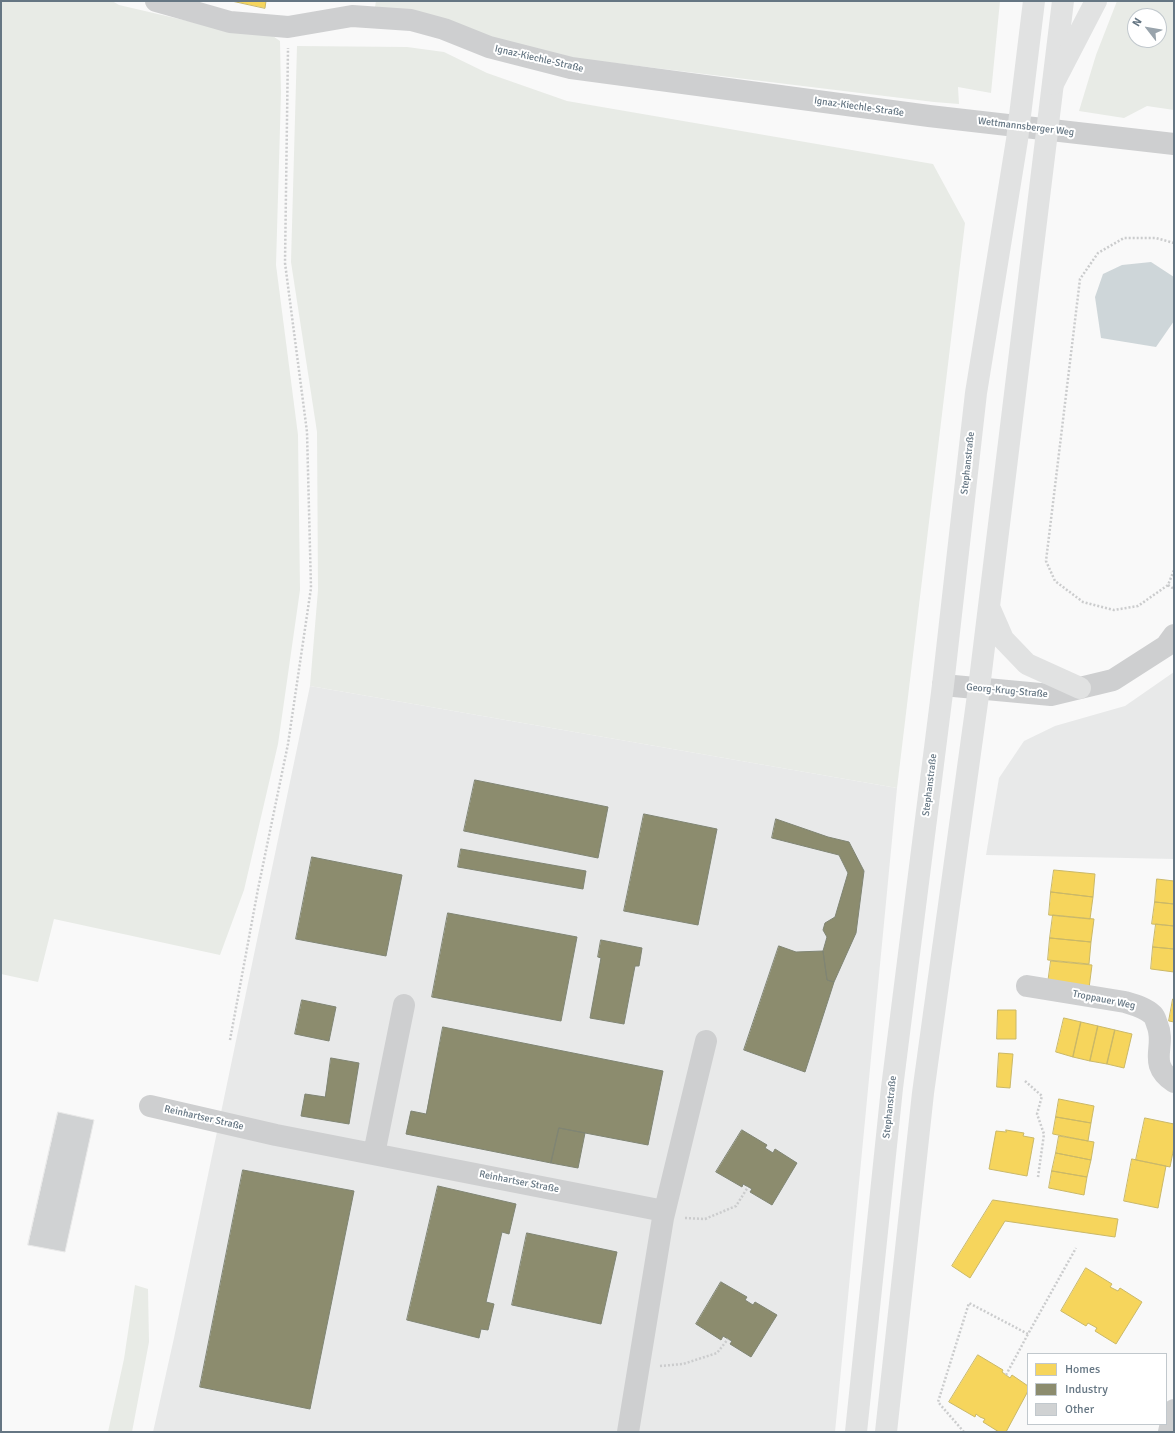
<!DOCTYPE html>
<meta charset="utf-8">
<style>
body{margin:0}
#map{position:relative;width:1175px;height:1433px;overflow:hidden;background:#f9f9f9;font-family:Signika,sans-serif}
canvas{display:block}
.frame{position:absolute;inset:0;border:2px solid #657683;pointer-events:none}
.legend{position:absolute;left:1027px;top:1353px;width:140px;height:72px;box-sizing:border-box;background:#fff;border:1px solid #c1c8cd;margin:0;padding:5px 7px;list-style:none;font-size:12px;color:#657683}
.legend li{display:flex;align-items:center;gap:8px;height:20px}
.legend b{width:20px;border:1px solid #c1c8cd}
.north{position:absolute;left:1127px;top:8px;width:40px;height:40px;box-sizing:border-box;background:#fff;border:1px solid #c1c8cd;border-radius:50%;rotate:301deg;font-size:11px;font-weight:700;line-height:16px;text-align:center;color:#657683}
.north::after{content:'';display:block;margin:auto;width:14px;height:18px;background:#99a4ac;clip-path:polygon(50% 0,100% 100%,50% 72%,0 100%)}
</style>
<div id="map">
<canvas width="1175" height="1433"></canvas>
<div class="frame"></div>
<ul class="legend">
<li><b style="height:11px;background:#f6d55c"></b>Homes</li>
<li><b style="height:11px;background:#8c8c6e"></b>Industry</li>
<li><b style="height:11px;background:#d0d2d3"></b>Other</li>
</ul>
<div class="north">N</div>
</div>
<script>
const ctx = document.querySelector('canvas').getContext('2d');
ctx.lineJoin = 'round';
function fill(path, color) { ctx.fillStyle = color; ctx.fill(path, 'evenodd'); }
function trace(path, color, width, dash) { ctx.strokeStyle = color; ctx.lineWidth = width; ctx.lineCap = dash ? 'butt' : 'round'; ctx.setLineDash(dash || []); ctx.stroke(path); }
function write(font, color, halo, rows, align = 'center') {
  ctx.font = font + ' Signika,sans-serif'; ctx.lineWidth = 4; ctx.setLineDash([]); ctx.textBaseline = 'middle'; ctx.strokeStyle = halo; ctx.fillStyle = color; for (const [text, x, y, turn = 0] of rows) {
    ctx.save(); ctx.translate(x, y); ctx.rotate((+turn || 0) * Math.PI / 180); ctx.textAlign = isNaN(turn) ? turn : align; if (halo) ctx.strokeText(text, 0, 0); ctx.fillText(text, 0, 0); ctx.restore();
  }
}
const built = new Path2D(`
 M1174,672V859L986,855L999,778L1024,741L1055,726L1125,706Z
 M310,686L897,788L835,1432H153L174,1338Z`);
const green = new Path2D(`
 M1,1H112L119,5L231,31L270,34L280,41L281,93L276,265L298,435L300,590L278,744L244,890L220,955L54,919L38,982L1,974Z
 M376,1H1000L991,93L958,87L959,104L934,102L573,58L375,7Z
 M1117,1H1174V110L1147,106L1124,118L1079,111L1096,55ZM1135,16H1159V40H1135Z
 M297,46L407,47L444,52L487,73L567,101L933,164L965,223L897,788L310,686L318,590L317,432L291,262Z
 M135,1285L148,1289L149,1342L132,1432H108L124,1359Z`);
const water = new Path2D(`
 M1151,262L1174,277V321L1156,347L1101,338L1095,297L1103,274L1122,265Z`);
const homes = new Path2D(`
 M232,1H266L265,8Z
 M1054,870L1095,874L1093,897L1051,892Z
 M1157,879L1174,881V904L1155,902Z
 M1051,892L1093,897L1090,919L1049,915Z
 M1155,902L1174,904V926L1152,924Z
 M1053,915L1094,919L1091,942L1050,938Z
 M1156,924L1174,926V949L1153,947Z
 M1050,938L1091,942L1089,964L1048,960Z
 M1153,947L1174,949V972L1151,969Z
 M1051,961L1092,965L1089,988L1048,983Z
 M1173,999H1174V1022L1169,1021Z
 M998,1010H1016V1039H997Z
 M1064,1018L1081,1022L1073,1057L1056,1052Z
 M1081,1022L1098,1026L1090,1061L1073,1057Z
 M1098,1026L1115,1030L1107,1064L1090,1061Z
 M1115,1030L1132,1034L1124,1068L1107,1064Z
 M999,1053L1013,1054L1010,1088L997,1087Z
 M1059,1099L1094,1106L1091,1123L1056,1117Z
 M1056,1117L1091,1123L1088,1141L1053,1134Z
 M1145,1118L1174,1124V1147L1170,1167L1136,1160Z
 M1006,1130L1024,1133L1023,1136L1034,1138L1027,1176L989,1169L996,1131L1006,1132Z
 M1059,1136L1094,1142L1091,1160L1056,1153Z
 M1056,1153L1091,1160L1087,1177L1052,1171Z
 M1132,1159L1166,1166L1158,1208L1124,1201Z
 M1052,1171L1087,1177L1084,1195L1049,1188Z
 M993,1200L1118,1219L1115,1237L1005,1221L970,1278L952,1266Z
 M1086,1268L1112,1284L1110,1287L1118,1291L1120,1288L1142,1302L1116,1344L1095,1331L1097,1328L1088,1323L1086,1326L1061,1311Z
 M978,1355L1003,1370L1002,1372L1010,1378L1012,1375L1028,1386V1391L1006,1432H999L983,1422L985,1419L980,1417L976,1414L975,1417L949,1402Z`);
const industry = new Path2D(`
 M475,780L608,807L598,858L464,831Z
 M644,814L717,829L698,925L624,911Z
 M776,819L828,837L849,842L864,871L856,933L834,982L827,980L823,951L827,937L823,930L825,923L835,917L848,873L839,855L772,838Z
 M461,849L586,871L583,889L458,867Z
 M312,857L402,875L386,956L296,939Z
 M448,913L577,937L561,1021L432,997Z
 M601,940L642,948L639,966H635L624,1024L590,1018L601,958L598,957Z
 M779,946L796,952L823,951L827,980L834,982L805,1072L744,1050Z
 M302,1000L336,1007L329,1041L295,1034Z
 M443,1027L663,1071L648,1145L559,1128L551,1163L406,1134L411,1111L426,1114Z
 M331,1058L359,1063L349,1124L301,1116L305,1094L325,1097Z
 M559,1128L585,1133L578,1168L551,1163Z
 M742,1130L767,1145L765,1148L773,1153L775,1149L797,1163L772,1205L750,1192L752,1189L743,1184L742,1187L716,1172Z
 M243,1170L354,1191L310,1409L200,1387Z
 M438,1186L516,1204L509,1234L502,1232L486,1302L494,1304L488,1330L481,1329L479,1338L407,1320Z
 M527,1233L617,1252L601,1324L512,1305Z
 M721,1282L747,1297L745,1300L753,1305L755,1302L777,1315L751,1357L730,1344L732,1341L728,1339L723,1336L721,1340L696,1324Z`);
const building = new Path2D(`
 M58,1112L94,1120L65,1252L28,1245Z`);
const path = new Path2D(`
 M1174,243L1156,238H1124L1098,253L1080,279L1046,561L1055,581L1083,602L1114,610L1138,606L1168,585L1174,570
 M1168,585L1174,589
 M230,1040L258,889L288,744L311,588L307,432L285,263L288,48
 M1025,1081L1042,1096L1037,1114L1044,1134L1038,1177
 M685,1218L705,1219L736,1206L748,1187
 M660,1366L683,1364L717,1353L728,1339
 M1006,1375L1028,1334
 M964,1432L938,1402L969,1303L1028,1334L1076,1248`);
const minor = new Path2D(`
 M156,1L230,22L288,27L352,16L411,20L444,29L489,47L571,68L929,116L1174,144
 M943,685L1051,695L1113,680L1166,646L1174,635
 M1027,986L1125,1002C1135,1005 1146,1008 1153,1015C1155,1017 1156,1021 1157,1024C1167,1047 1146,1063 1174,1082
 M150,1106L276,1135L664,1211
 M374,1154L404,1005
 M628,1432L663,1218L706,1041
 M1169,1432L1174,1410`);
const major = new Path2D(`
 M989,607L1003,639L1027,664L1080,688
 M856,1432L892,1088L943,685L976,393L1017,140L1034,1
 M886,1432L923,1093L979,688L1063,1`);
const highway = new Path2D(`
 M1053,84L1096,1`);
const streetNames = [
 ["Ignaz-Kiechle-Straße",539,59,13],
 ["Ignaz-Kiechle-Straße",859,107,8],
 ["Wettmannsberger Weg",1026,127,7],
 ["Stephanstraße",968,463,-84],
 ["Georg-Krug-Straße",1007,691,5],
 ["Stephanstraße",930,785,-83],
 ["Troppauer Weg",1104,1000,11],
 ["Stephanstraße",890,1107,-84],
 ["Reinhartser Straße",204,1118,13],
 ["Reinhartser Straße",519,1182,11]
];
fill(built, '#e8e9e9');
fill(green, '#e8ebe6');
fill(water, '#ced6d9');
fill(homes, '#f6d55c');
trace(homes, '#cab868', 1);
fill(industry, '#8c8c6e');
trace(industry, '#808574', 1);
fill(building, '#d0d2d3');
trace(building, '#e8e8e8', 1);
trace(path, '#cbcccd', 2.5, [2, 2]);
trace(minor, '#cecfd0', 22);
trace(major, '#e1e2e2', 22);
trace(highway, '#e1e2e2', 22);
write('10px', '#657683', '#fff', streetNames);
</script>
